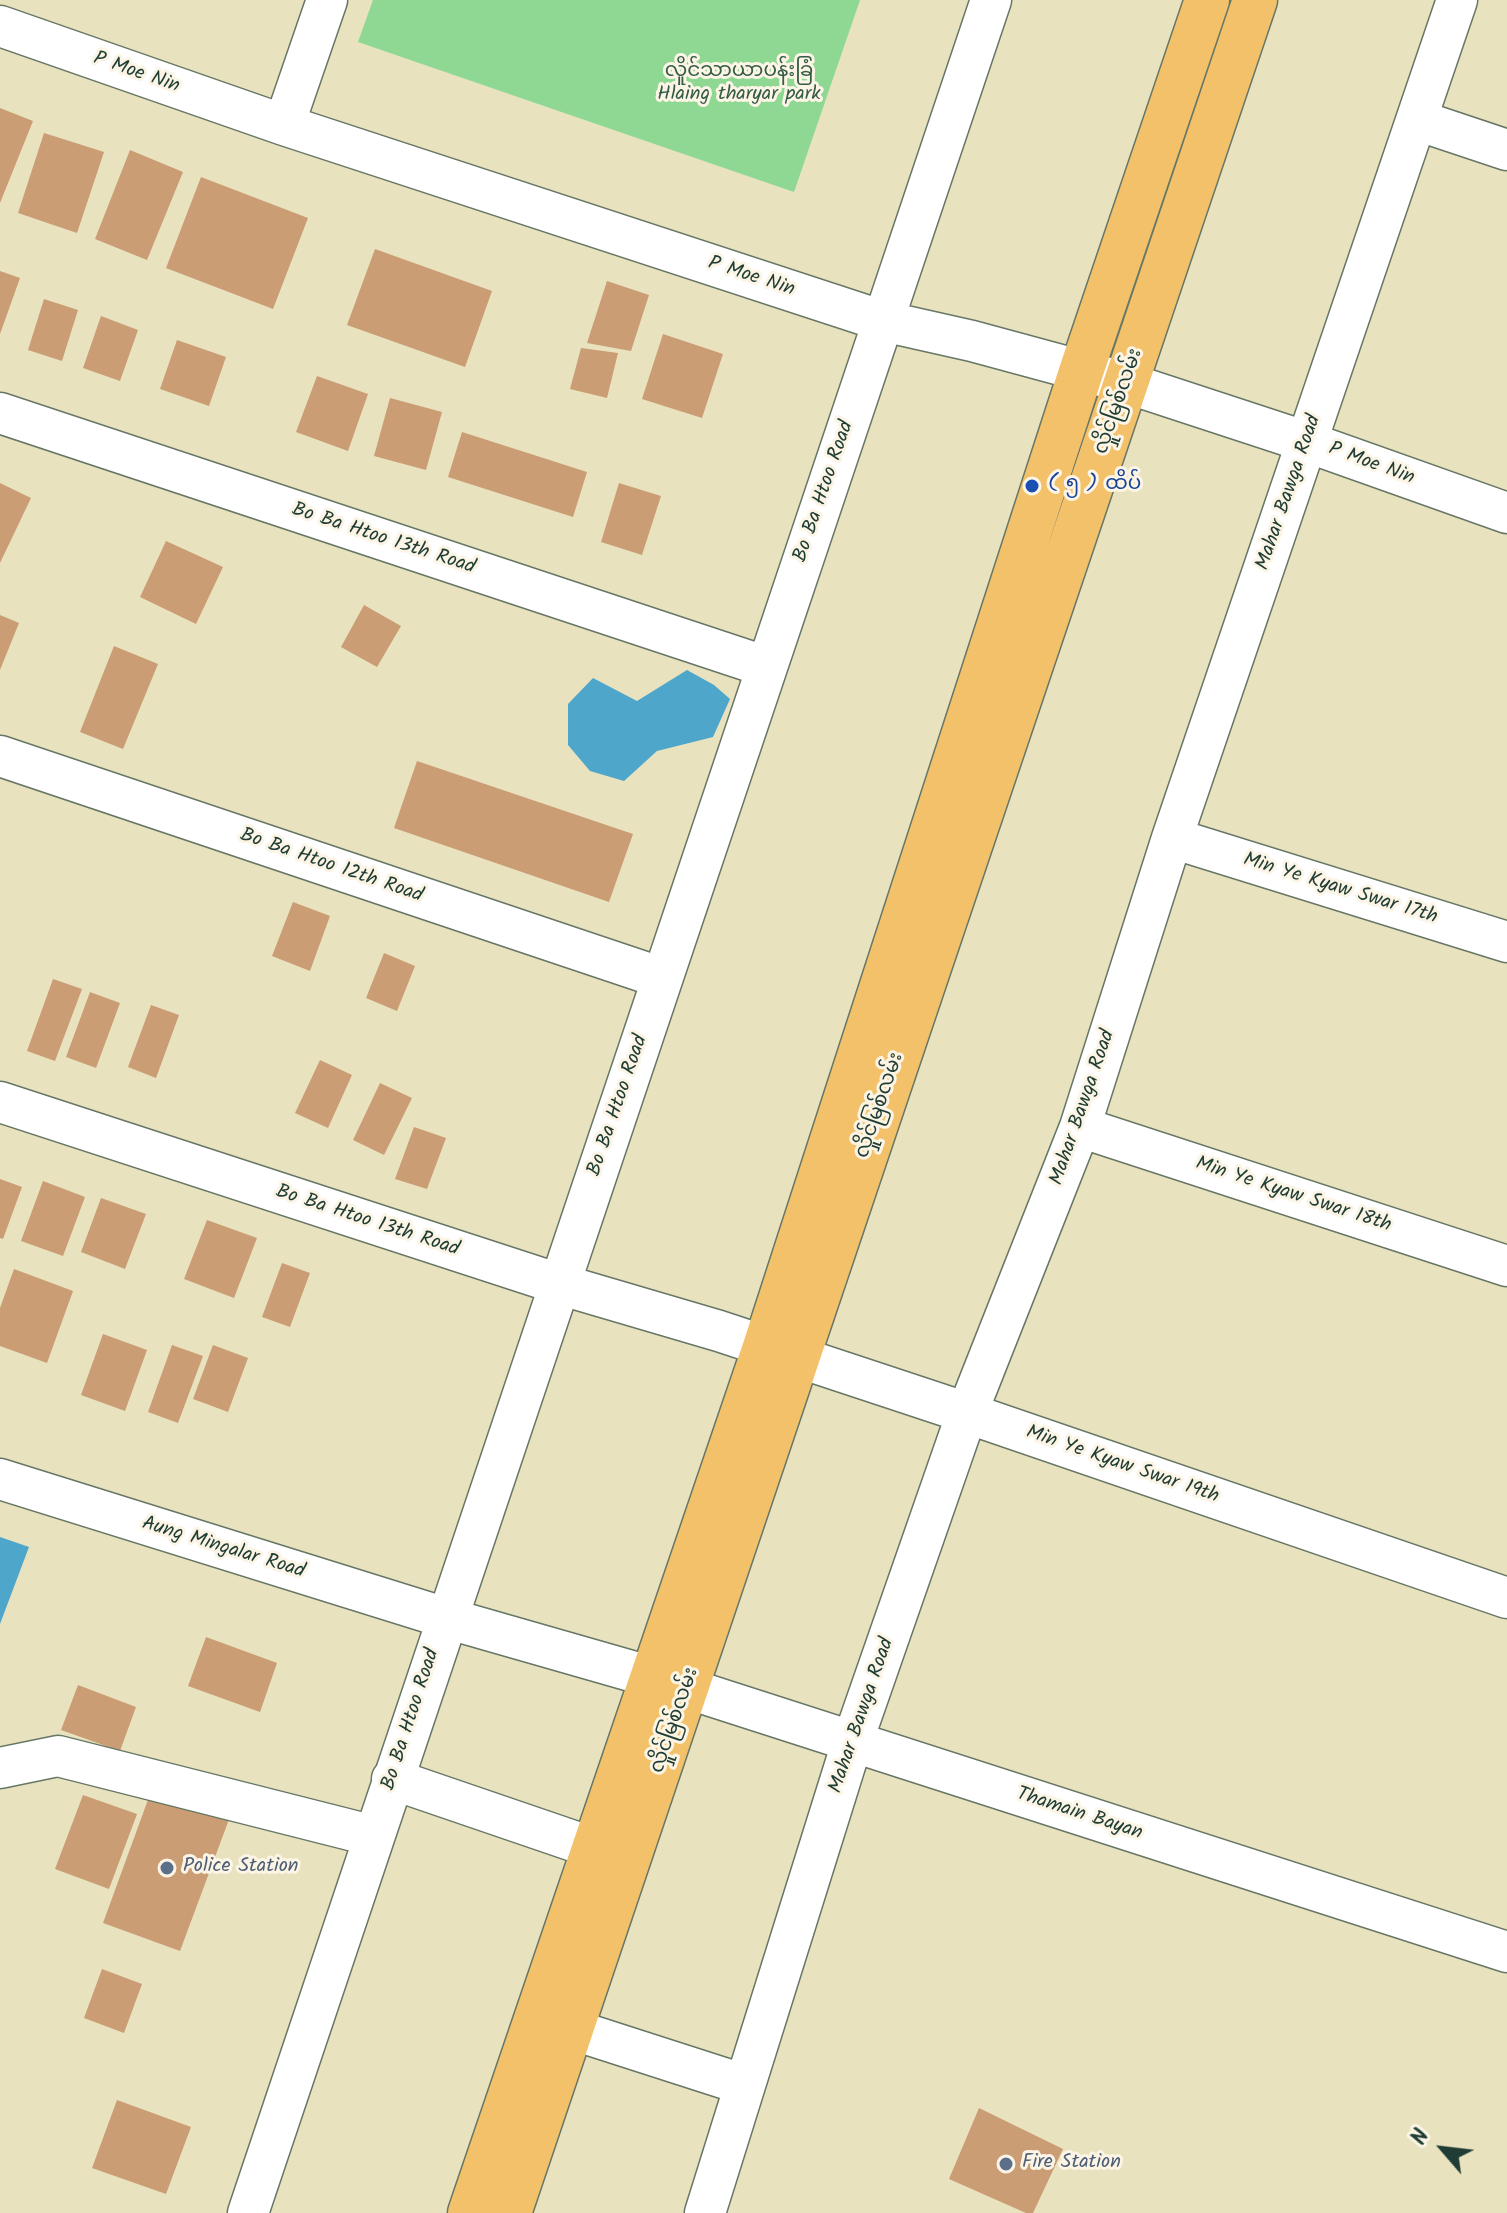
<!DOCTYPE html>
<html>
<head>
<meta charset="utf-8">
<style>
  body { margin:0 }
  #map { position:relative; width:1507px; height:2213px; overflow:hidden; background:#e9e2bf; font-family:Kalam,sans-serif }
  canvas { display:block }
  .north { position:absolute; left:1403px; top:2109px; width:80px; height:80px; -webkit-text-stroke:6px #fcf5e5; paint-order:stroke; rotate:298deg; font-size:22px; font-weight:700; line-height:32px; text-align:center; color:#1f3d34 }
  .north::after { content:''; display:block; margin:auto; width:28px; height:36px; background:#1f3d34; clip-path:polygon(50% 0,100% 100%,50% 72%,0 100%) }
</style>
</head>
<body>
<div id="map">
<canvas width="1507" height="2213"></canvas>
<div class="north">N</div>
</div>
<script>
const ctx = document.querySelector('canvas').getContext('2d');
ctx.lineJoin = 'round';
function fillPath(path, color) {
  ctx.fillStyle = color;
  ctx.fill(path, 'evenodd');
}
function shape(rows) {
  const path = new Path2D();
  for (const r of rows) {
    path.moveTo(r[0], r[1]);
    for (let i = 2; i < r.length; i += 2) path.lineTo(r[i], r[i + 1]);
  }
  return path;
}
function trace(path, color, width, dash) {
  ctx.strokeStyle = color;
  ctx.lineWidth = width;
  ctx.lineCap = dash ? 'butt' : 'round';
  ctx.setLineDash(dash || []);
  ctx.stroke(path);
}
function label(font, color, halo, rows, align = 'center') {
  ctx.font = font + ' Kalam,"Noto Sans Myanmar",sans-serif';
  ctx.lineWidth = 6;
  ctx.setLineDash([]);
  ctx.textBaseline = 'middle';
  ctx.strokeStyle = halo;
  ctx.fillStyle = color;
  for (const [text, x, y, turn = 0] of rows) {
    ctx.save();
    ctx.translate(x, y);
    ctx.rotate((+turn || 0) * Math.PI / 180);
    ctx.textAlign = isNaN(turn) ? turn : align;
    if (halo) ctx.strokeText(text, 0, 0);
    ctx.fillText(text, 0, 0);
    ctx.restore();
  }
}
fillPath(shape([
  [373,0,860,0,794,192,358,42]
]), '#8ed894');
fillPath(shape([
  [687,670,714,685,730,699,713,737,657,751,624,781,590,771,568,745,568,704,593,678,637,701],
  [0,1537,29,1547,0,1624]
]), '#4ea6cb');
fillPath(shape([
  [0,108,33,121,0,203],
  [44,133,104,152,77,233,18,213],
  [130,150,183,172,147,260,95,239],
  [201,177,308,218,273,309,166,268],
  [375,249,492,291,465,367,347,325],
  [0,271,20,278,0,334],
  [607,281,649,295,631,351,587,343],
  [44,299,78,310,62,361,28,350],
  [101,316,138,330,120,381,83,368],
  [663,334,723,354,702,418,642,399],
  [177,340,226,357,209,406,160,389],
  [581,348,618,353,607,398,570,389],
  [317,376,368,394,348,451,296,432],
  [390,398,442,412,426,470,374,456],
  [462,432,587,472,573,517,448,477],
  [0,483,31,498,0,563],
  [619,483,661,496,642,555,601,542],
  [166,541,223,567,196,624,140,597],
  [364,605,401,626,377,667,341,647],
  [0,615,19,623,0,670],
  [114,646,158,664,123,749,80,732],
  [417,761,633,834,609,902,394,828],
  [293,902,330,916,310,971,272,956],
  [384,953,415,966,397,1011,366,998],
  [53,979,82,989,55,1061,27,1051],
  [90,992,120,1003,96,1068,66,1057],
  [151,1005,179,1015,156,1078,128,1067],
  [320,1060,352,1075,328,1128,295,1113],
  [380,1083,412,1098,384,1155,353,1140],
  [414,1127,446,1138,427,1189,395,1179],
  [0,1179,22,1187,3,1239,0,1238],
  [43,1181,85,1197,63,1256,21,1241],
  [101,1198,146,1214,125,1269,81,1252],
  [207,1220,257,1238,234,1298,184,1279],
  [282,1263,310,1273,290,1327,262,1317],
  [14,1269,73,1291,47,1363,0,1346,0,1308],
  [103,1334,147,1350,125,1411,81,1395],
  [172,1345,203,1356,178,1423,148,1412],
  [213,1345,248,1358,228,1412,193,1399],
  [206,1637,277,1663,260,1712,188,1686],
  [78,1685,136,1707,120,1751,61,1730],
  [153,1786,231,1814,180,1951,103,1923],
  [83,1795,137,1814,109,1889,55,1869],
  [102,1969,142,1984,124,2033,84,2018],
  [117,2100,191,2127,166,2194,92,2168],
  [979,2108,1063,2149,1033,2213,1026,2213,949,2179]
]), '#ca9d74');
const minor = shape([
  [0,26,284,125,883,321,972,341,1127,383,1307,442,1507,513],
  [1417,120,1507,150],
  [284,125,327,0],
  [0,413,767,667],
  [0,756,662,978],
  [1172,838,1507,942],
  [0,1102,559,1284,719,1331,967,1413,1507,1598],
  [1080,1127,1507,1266],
  [0,1479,446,1618,652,1677,1507,1952],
  [0,1768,58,1756,374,1836],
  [392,1779,623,1858],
  [571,2029,745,2085],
  [248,2213,991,0],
  [705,2213,852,1743,967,1413,1080,1127,1172,838,1457,0]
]);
const major = shape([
  [470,2213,765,1347,1081,372,1207,0],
  [509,2213,1255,0]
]);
trace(minor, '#667765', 43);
trace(major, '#667765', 47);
trace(minor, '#fff', 40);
trace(major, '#f4c16b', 44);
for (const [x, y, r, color] of [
  [1032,486,8,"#1a4fb4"],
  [167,1868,8,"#5c6f8a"],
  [1006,2164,8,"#5c6f8a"]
]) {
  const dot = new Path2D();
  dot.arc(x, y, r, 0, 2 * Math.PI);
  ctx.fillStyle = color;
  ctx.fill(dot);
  trace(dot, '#fcf5e5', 3);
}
label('20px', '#355c47', '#fcf5e5', [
  ["လှိုင်သာယာပန်းခြံ",739,73],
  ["Hlaing tharyar park",739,96]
]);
label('20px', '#1f3d34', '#fcf5e5', [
  ["P Moe Nin",136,74,19],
  ["P Moe Nin",751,278,18],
  ["လှိုင်မြစ်လမ်း",1120,402,-71],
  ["P Moe Nin",1371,465,20],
  ["Bo Ba Htoo Road",825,492,-71],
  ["Mahar Bawga Road",1290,493,-71],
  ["Bo Ba Htoo 13th Road",383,540,18],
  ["Bo Ba Htoo 12th Road",331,867,19],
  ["Min Ye Kyaw Swar 17th",1340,890,17],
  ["Bo Ba Htoo Road",619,1106,-71],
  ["လှိုင်မြစ်လမ်း",881,1106,-71],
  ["Mahar Bawga Road",1084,1108,-71],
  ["Min Ye Kyaw Swar 18th",1293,1196,18],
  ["Bo Ba Htoo 13th Road",367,1222,18],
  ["Min Ye Kyaw Swar 19th",1122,1466,19],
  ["Aung Mingalar Road",223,1549,17],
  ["Mahar Bawga Road",863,1716,-71],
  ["Bo Ba Htoo Road",412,1720,-72],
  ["လှိုင်မြစ်လမ်း",676,1721,-71],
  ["Thamain Bayan",1079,1815,18]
]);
label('20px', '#164399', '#fcf5e5', [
  ["( ၅ ) ထိပ်",1048,486]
], 'left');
label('20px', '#4e5e75', '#fcf5e5', [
  ["Police Station",183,1868],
  ["Fire Station",1022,2164]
], 'left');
</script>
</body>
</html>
